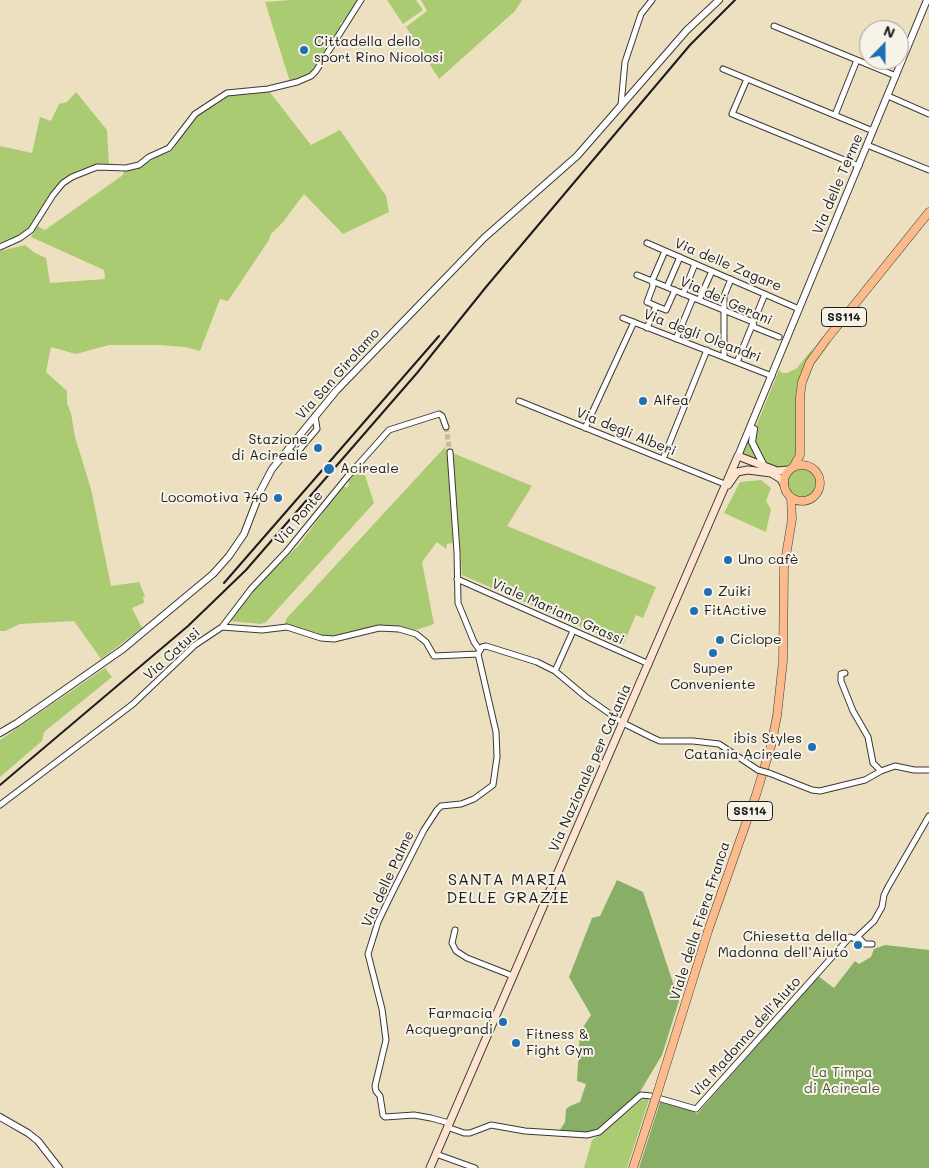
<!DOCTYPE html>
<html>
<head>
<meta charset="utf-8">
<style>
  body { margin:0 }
  #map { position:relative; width:929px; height:1168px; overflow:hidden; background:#ece0c0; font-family:Mali,sans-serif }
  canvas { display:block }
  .north { position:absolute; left:859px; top:20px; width:50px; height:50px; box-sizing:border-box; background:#f7f3e8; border:1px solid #9f9d96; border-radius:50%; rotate:22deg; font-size:14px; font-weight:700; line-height:20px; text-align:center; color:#1c1c1c }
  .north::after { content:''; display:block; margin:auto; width:18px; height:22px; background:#1f6fb2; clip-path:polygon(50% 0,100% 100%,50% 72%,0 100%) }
</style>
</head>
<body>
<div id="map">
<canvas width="929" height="1168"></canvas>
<div class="north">N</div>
</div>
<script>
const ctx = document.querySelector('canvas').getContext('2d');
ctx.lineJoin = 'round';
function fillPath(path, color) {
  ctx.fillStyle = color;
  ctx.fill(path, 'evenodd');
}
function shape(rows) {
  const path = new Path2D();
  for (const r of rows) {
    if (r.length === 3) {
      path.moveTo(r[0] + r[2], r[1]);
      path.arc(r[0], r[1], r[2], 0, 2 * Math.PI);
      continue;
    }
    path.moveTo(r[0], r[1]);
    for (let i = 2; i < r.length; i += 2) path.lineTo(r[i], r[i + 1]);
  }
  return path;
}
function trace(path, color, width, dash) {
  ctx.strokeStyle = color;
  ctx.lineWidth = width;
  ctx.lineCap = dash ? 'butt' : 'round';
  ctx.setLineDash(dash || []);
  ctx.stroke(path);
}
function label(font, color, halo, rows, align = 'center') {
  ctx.font = font + ' Mali,sans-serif';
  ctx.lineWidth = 4;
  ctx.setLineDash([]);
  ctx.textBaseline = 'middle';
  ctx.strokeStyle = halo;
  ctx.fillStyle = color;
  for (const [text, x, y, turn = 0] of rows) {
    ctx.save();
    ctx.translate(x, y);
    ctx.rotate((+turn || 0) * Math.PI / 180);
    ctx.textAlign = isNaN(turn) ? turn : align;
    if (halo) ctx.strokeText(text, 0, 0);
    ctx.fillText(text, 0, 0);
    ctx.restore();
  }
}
fillPath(shape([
  [290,0,360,0,346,20,340,23,340,31,313,72,309,75,290,82,265,2],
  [387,0,416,0,423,10,403,24],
  [421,0,522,0,515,11,439,79,406,27,427,11],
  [269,91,311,145,340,130,386,196,389,212,343,234,304,194,283,222,271,234,269,240,228,301,220,299,200,351,185,347,160,345,109,345,76,354,51,347,46,372,67,391,67,403,71,413,75,437,91,489,111,586,139,582,145,596,143,597,144,603,132,608,142,628,101,659,74,621,20,624,5,631,0,631,0,251,25,245,35,253,46,258,50,283,105,279,104,270,31,237,37,226,45,230,123,175,124,170,136,169,159,156,172,151,195,117,220,102,227,97,233,94],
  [76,92,107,130,109,165,98,164,62,182,30,229,0,246,0,146,32,153,40,117,51,121,59,104,67,102],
  [813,348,798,381,798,454,795,461,789,465,784,468,776,468,765,463,754,441,755,429,779,370,783,373,787,373,797,368],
  [748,440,758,461,742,455],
  [445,447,447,452,453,543,447,544,446,549,437,542,422,562,434,624,416,630,399,626,379,626,327,637,318,635,316,632,312,633,285,624,286,619],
  [453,453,532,486,507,526,656,587,643,618,636,615,623,645,462,575],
  [361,463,374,503,266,622,261,624,228,621,252,591,299,545,343,486,347,488,349,484,347,479],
  [802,483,15],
  [761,480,771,488,766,501,771,509,766,532,724,513,740,482],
  [105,668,112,677,44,732,42,741,0,777,0,740],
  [644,1098,649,1100,627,1168,584,1168,592,1140,601,1134]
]), '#abcb73');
fillPath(shape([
  [617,880,643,892,679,1001,662,1055,638,1095,598,1130,587,1133,560,1130,565,1122,566,1109,570,1106,580,1102,586,1084,577,1081,580,1032,591,1015,569,977,592,918,600,916],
  [885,945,929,950,929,1168,639,1168,660,1102,691,1110,697,1114,818,976,834,988,855,961,859,964,871,957,874,949]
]), '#88af65');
trace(shape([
  [446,427,450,452]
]), '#c2b99f', 5, [5, 2.5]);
const minor = shape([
  [774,26,896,76],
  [723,69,873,131],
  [747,79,732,114,859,166],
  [888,96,929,114],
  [621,105,625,62,641,14,652,0],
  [835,115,857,60],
  [867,145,929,170],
  [647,243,799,309],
  [0,247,20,238,31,230,53,195,63,183,72,177,97,167,126,168,139,165,149,157,169,148,195,114,227,93,268,89,297,82,311,76,316,71,361,0],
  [637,275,753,322,754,327,779,337],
  [667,287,680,257],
  [683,294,695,264],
  [699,300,712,271],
  [656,306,666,310,675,290],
  [623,318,772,376],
  [647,328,656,306,647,302,653,286,652,281,665,251],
  [676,339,693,298],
  [724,357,724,296,731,279],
  [737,362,765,294],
  [519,401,727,485],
  [585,428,634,322],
  [288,449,295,455,317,429,315,416],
  [450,452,457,552,458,603,474,642,479,649],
  [663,459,707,350],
  [457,579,649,664],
  [222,627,251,589,287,551,348,476,389,430,439,414,442,416,446,427],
  [478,654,482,647,486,646,537,662,555,671,586,697,623,723,653,738,660,741,693,741,719,744,758,770],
  [555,671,573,631],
  [845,673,841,674,841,681,853,711,868,737,873,763,881,771],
  [769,773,812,790,820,791,865,780,881,771,895,766,914,770,929,770],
  [0,805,133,704,195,645,222,627,262,630,287,627,321,638,334,639,379,628,399,629,416,634,426,642,434,656,478,654],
  [455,930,452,943,456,951,467,958,513,976],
  [858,937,865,944,872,944],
  [449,1123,431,1118,414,1115,385,1117,383,1115,380,1096,376,1091,375,1086,386,1040,382,1009,368,954,378,922,392,893,424,830,437,810,441,806,461,804,474,799,493,785,497,757,496,732,478,654],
  [447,1127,464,1133,470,1133,491,1125,525,1131,587,1135,599,1132,641,1095,651,1096,696,1109,850,937,855,939,874,921,882,907,884,895,888,887,929,816],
  [436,1154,475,1168]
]);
const tertiary = shape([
  [754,429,752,442,764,466],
  [738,456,927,0],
  [0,733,17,723,123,649,213,574,229,556,244,534,261,490,272,469,336,391,484,238,577,156,687,30,719,0],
  [0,1117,28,1133,38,1141,59,1168]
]);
const secondary = shape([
  [738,456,777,471,789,470],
  [728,485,737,472,748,470,771,473,781,479,784,485],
  [430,1168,738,456]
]);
const primary = shape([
  [802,483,18],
  [794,466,800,455,800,397,802,382,810,362,826,340,929,212],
  [657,1094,709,928,756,795,771,746,777,716,783,661,784,568,792,519,791,497],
  [633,1168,655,1100]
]);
trace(minor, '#3b3935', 7);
trace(tertiary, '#3b3935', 8);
trace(secondary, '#3b3935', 9);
trace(primary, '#3b3935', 9);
trace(minor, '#fff', 5);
trace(tertiary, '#fff', 6);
trace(secondary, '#fde4d1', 7);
trace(primary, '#fbbb8c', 8);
trace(shape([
  [224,583,439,336],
  [0,785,188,626,246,570,417,373,486,287,690,45,735,0]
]), '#1c1c1c', 2);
const minorBridge = shape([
  [758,770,769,773]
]);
const primaryBridge = shape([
  [655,1100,657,1094]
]);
trace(minorBridge, '#3b3935', 7, []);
trace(primaryBridge, '#3b3935', 9, []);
trace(minorBridge, '#fff', 5);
trace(primaryBridge, '#fbbb8c', 8);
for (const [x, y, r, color] of [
  [304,50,5,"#1f6fb2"],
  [643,401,5,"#1f6fb2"],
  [318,448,5,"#1f6fb2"],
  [329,469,6,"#1f6fb2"],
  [278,498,5,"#1f6fb2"],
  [728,560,5,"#1f6fb2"],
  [708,592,5,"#1f6fb2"],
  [694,611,5,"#1f6fb2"],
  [720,640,5,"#1f6fb2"],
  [713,653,5,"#1f6fb2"],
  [812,747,5,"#1f6fb2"],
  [858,945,5,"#1f6fb2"],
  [503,1022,5,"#1f6fb2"],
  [516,1043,5,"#1f6fb2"]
]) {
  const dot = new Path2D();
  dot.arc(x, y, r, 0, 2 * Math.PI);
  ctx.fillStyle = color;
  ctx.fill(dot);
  trace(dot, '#f7f3e8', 2);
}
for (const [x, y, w] of [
  [844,317,45],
  [750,811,45]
]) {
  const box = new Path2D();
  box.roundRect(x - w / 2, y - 9.5, w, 19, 4);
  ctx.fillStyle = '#f7f3e8';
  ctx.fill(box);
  trace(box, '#1c1c1c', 1);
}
label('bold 12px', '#1c1c1c', null, [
  ["SS114",844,317],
  ["SS114",750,811]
]);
label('14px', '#1c1c1c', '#f7f3e8', [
  ["Cittadella dello",314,42],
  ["sport Rino Nicolosi",314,58],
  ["Alfea",653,401],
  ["Stazione",308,440,"right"],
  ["di Acireale",308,456,"right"],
  ["Acireale",340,469],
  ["Locomotiva 740",268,498,"right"],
  ["Uno cafè",738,560],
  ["Zuiki",718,592],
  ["FitActive",704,611],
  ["Ciclope",730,640],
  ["Super",713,669,"center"],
  ["Conveniente",713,685,"center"],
  ["ibis Styles",802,739,"right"],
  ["Catania Acireale",802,755,"right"],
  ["Chiesetta della",848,937,"right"],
  ["Madonna dell’Aiuto",848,953,"right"],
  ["Farmacia",493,1014,"right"],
  ["Acquegrandi",493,1030,"right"],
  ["Fitness &",526,1035],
  ["Fight Gym",526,1051]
], 'left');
label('14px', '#1c1c1c', '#f7f3e8', [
  ["Via delle Terme",838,184,-67],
  ["Via delle Zagare",728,265,23],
  ["Via dei Gerani",726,301,24],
  ["Via degli Oleandri",702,336,21],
  ["Via San Girolamo",338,374,-48],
  ["Via degli Alberi",626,432,22],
  ["Via Ponte",299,518,-50],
  ["Viale Mariano Grassi",558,612,24],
  ["Via Catusi",172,654,-42],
  ["Via Nazionale per Catania",590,768,-66],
  ["Via delle Palme",388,879,-65],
  ["Viale della Fiera Franca",700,921,-72],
  ["Via Madonna dell'Aiuto",746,1037,-48]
]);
label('14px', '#4e593a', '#f7f3e8', [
  ["La Timpa",842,1073],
  ["di Acireale",842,1089]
]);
ctx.letterSpacing = '1px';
label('16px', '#1c1c1c', '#f7f3e8', [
  ["SANTA MARIA",508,880],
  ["DELLE GRAZIE",508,898]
]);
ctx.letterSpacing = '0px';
</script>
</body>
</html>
